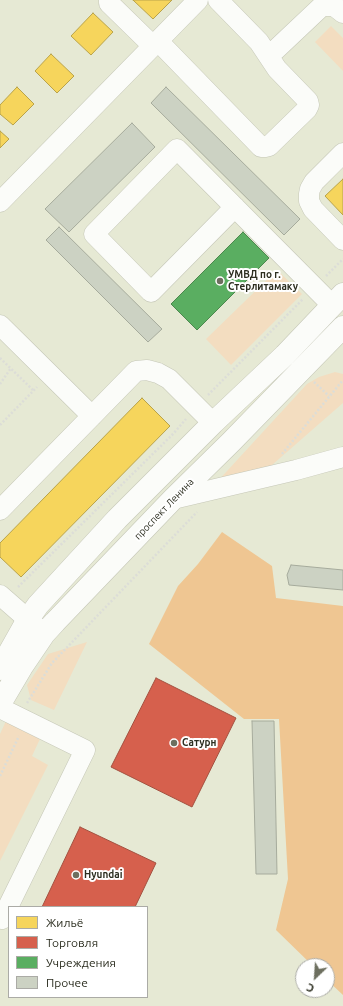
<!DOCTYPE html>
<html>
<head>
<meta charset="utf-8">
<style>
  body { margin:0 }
  #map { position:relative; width:343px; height:1006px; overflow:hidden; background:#e6e9d4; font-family:Ubuntu,sans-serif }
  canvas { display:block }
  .legend { position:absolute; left:8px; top:906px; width:140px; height:92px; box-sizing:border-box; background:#fff; border:1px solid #ababa6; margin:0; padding:5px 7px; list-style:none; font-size:12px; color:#2c2e20 }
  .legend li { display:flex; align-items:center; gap:8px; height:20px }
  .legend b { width:20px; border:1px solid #ababa6 }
  .north { position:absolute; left:295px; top:958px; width:40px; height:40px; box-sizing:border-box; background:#fff; border:1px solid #ababa6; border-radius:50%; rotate:205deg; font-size:11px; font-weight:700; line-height:16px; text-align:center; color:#2c2e20 }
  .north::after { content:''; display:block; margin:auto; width:14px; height:18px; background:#6d6f5f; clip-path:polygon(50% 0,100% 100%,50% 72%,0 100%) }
</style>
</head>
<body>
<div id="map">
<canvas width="343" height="1006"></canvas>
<ul class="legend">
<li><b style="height:11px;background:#f6d55c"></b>Жильё</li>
<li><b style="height:11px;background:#d6604d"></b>Торговля</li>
<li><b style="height:11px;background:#5aae61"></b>Учреждения</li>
<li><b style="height:11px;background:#ccd2c3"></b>Прочее</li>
</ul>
<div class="north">С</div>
</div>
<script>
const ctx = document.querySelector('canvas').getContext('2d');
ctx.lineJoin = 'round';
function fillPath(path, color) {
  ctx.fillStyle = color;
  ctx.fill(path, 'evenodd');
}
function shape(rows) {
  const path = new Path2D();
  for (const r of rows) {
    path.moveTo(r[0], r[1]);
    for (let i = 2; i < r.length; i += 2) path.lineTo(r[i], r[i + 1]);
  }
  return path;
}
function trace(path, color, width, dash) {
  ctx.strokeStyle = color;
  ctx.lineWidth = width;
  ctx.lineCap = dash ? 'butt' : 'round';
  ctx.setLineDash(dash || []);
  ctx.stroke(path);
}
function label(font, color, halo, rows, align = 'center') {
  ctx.font = font + ' Ubuntu,sans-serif';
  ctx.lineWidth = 4;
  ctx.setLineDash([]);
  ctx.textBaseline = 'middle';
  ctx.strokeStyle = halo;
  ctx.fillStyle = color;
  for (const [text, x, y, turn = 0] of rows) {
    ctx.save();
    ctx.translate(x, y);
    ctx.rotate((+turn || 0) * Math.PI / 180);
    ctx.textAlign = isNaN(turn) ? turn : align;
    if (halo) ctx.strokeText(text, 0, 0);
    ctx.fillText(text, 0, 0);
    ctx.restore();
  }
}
fillPath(shape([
  [331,26,343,38,343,71,315,42],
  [277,270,302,294,231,365,206,339],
  [335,372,343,374,343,403,264,472,216,483,307,384,319,377],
  [87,642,54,710,31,700,27,685,48,654],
  [6,721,40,739,32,756,48,765,0,861,0,734]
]), '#f3ddc0');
fillPath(shape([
  [222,532,272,566,276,598,343,606,343,995,327,980,327,966,313,966,276,930,288,879,279,719,244,719,149,644,178,586,198,564]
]), '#efc692');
const homes = shape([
  [133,0,172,0,153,19,133,0],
  [93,13,113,32,91,55,71,36,93,13],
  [51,54,74,76,57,93,35,71,51,54],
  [17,87,34,104,13,125,0,114,0,105,17,87],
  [0,131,9,139,0,148,0,131],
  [343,179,343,215,325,196,343,179],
  [142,398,170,426,21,577,0,557,0,543,142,398]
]);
fillPath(homes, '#f6d55c');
trace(homes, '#b9a34a', 1);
const shops = shape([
  [156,678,236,718,192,807,111,767,156,678],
  [80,827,156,863,135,907,42,907,80,827]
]);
fillPath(shops, '#d6604d');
trace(shops, '#a35140', 1);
const public = shape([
  [243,232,269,258,197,330,171,304,243,232]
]);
fillPath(public, '#5aae61');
trace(public, '#4c884e', 1);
const building = shape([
  [166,87,300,219,284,235,151,103,166,87],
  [132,123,155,147,69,232,45,209,132,123],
  [59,227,162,329,148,342,46,240,59,227],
  [291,565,343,570,343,590,289,585,287,575,291,565],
  [252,721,274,721,277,874,256,874,252,721]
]);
fillPath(building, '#ccd2c3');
trace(building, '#a6ab9c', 1);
const minor = shape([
  [109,0,109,3,153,46],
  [158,41,261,147,265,147,269,146,307,109,309,105,308,101,277,69,259,42,218,0],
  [269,56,322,6,334,6,343,13],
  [343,153,314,182,310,189,309,194,309,201,313,209,343,240],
  [0,202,198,0],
  [235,207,151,292,94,234,177,149,332,305],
  [0,325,92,416],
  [173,499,296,470,343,457],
  [0,510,136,371,147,370,158,373,169,379,213,423],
  [0,595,40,630],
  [0,708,85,750,2,919,0,918]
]);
const major = shape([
  [0,669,28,619,38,605,117,519,213,423,285,355,343,294],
  [0,704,23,665,44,634,55,622,173,499,231,442,343,327]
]);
trace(minor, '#c5c7b7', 21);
trace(major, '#c5c7b7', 23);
trace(shape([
  [326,276,343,259],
  [0,358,34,391],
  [314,382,329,396],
  [0,384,11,368],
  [208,395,303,299],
  [0,425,37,387],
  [282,454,343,380],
  [18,587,173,434,186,419],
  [27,703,52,663,197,512],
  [0,776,19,736]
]), '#dcddd7', 2.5, [2, 2]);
trace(minor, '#fbfcf9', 20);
trace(major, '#fbfcf9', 22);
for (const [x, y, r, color] of [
  [220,281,4,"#6d6f5f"],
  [174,743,4,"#6d6f5f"],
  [76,875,4,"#6d6f5f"]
]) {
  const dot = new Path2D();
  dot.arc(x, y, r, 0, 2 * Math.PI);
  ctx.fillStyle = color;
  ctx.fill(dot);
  trace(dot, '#fff', 1.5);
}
label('bold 10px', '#2c2e20', '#fff', [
  ["УМВД по г.",228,275],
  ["Стерлитамаку",228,287],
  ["Сатурн",182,743],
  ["Hyundai",84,875]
], 'left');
label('10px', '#2c2e20', '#fff', [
  ["проспект Ленина",164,509,-46]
]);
</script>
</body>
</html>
